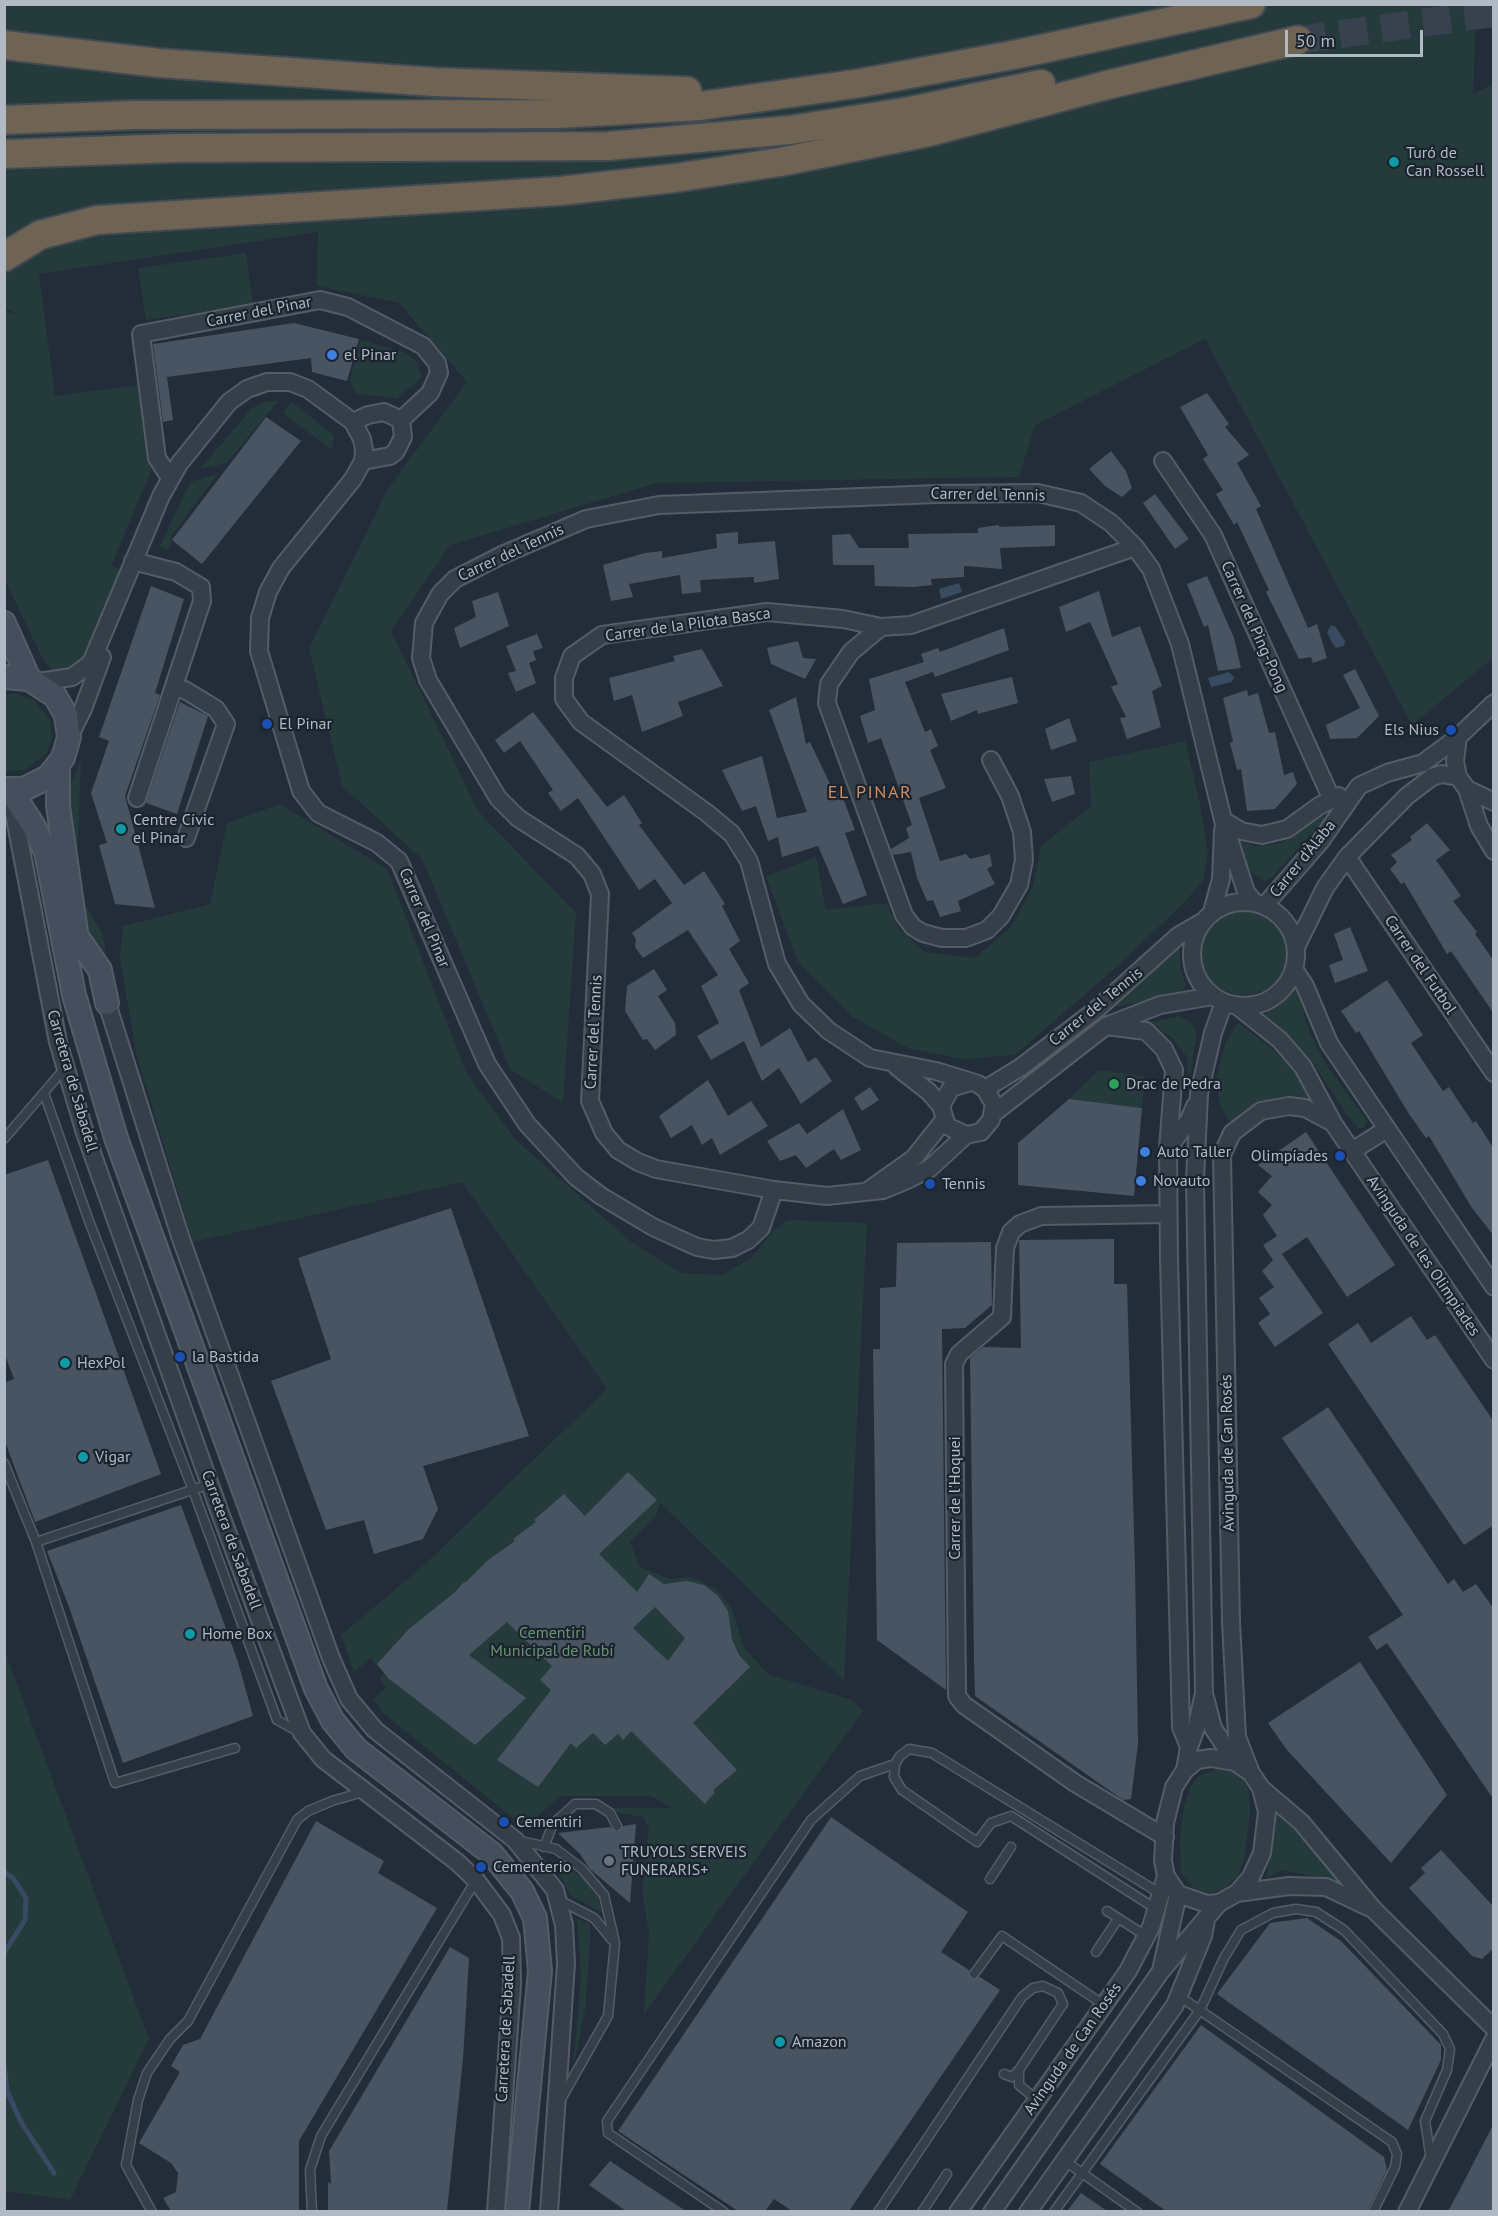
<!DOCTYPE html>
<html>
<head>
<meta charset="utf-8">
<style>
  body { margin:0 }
  #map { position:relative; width:1498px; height:2216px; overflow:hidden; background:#222d39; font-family:"PT Sans",sans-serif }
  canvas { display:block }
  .frame { position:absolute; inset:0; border:6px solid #b1b9c5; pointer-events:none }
  .scale { position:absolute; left:1285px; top:30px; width:138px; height:27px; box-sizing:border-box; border:3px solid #b1b9c5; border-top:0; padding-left:8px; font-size:18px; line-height:21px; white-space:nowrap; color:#b1b9c5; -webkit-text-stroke:4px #1b242e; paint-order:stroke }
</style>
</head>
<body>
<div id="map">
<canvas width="1498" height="2216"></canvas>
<div class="frame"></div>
<div class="scale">50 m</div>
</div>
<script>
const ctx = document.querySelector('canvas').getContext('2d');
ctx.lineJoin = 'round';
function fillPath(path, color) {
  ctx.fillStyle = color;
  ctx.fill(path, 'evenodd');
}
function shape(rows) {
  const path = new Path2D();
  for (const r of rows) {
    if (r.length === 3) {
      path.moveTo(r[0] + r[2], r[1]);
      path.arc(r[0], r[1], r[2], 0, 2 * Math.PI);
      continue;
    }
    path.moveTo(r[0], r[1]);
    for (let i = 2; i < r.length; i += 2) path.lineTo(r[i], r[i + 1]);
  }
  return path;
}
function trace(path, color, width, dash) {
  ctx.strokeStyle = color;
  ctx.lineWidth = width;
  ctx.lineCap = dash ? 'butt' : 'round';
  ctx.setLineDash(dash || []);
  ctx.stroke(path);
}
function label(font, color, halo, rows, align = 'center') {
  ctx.font = font + ' "PT Sans",sans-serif';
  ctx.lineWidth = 4.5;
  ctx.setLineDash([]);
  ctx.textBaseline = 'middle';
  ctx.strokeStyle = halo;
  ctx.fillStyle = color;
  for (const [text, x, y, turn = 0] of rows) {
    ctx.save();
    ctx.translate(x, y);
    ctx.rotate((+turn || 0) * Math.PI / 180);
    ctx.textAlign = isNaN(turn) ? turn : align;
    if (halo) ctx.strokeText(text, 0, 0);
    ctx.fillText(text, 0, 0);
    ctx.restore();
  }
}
fillPath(shape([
  [5,5,1476,5,1473,94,1494,83,1493,658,1412,725,1205,339,1035,425,1019,477,657,483,450,545,391,631,478,811,576,913,563,1103,510,1069,422,859,342,786,309,648,389,487,467,382,399,303,317,286,318,232,39,274,55,396,140,385,151,471,111,566,120,569,95,641,76,671,54,672,43,660,5,580,5,311,22,315,5,309,5,274,21,258,99,231,300,222,256,202,5,242],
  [246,253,253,305,146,320,138,268],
  [361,340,404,352,416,361,422,377,397,399,355,393,350,379],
  [268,401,278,401,227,463,200,469,252,408],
  [292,402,334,435,332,450,283,413],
  [218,474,172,535,169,550,160,546,190,482],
  [5,694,17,694,34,700,50,720,52,737,46,754,25,770,5,771],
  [1185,741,1199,799,1208,854,1203,880,1185,902,1112,971,1015,1055,962,1059,908,1048,851,1016,797,960,766,876,816,857,826,910,886,903,900,930,925,952,975,958,1012,926,1033,886,1041,846,1091,806,1089,762],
  [81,759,78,843,74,868,68,793],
  [280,804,387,869,466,1072,514,1138,630,1241,681,1273,722,1275,752,1257,773,1231,788,1220,867,1223,844,1681,660,1503,656,1517,630,1542,640,1567,669,1579,692,1577,714,1588,732,1608,744,1648,768,1674,852,1700,863,1711,644,2014,649,1933,642,1892,649,1829,643,1817,616,1812,614,1808,672,1808,651,1796,560,1796,525,1828,382,1712,373,1699,386,1688,379,1678,384,1673,370,1658,354,1672,341,1635,422,1567,607,1389,462,1182,193,1242,137,1057,120,959,123,926,210,904,227,823],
  [1320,812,1325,819,1272,877,1264,882,1244,865,1237,840,1256,846,1278,844,1294,836],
  [77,886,81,886,85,904,103,935,109,974,82,923],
  [1244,952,43],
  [1179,944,1181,971,1186,985,1182,992,1117,1007,1115,1001],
  [1294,984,1298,985,1306,1024,1326,1064,1367,1121,1364,1128,1358,1128,1345,1112,1316,1068,1285,1031,1261,1012],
  [1180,1016,1191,1023,1197,1033,1189,1082,1187,1057,1172,1038,1151,1022],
  [1238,1023,1269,1046,1296,1072,1309,1090,1305,1101,1274,1099,1242,1112,1230,1123,1220,1105,1216,1079,1226,1041],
  [1099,1070,1145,1076,1142,1108,1069,1099],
  [4,1649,149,2039,70,2200,5,2191],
  [1218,1769,1231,1771,1243,1779,1249,1791,1250,1814,1244,1859,1237,1877,1222,1890,1208,1893,1195,1889,1181,1874,1180,1838,1183,1811,1190,1787,1199,1776],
  [1275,1809,1349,1888,1326,1879,1283,1870,1267,1878],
  [551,1860,571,1869,589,1882,598,1896,602,1913,571,1896],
  [577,1919,590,1923,590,1946,585,2010,573,2071,581,1976]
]), '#253a3b');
fillPath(shape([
  [959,583,962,592,941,599,939,589],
  [1331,625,1335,626,1345,641,1344,646,1336,648,1332,643,1327,632],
  [1229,672,1234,677,1232,682,1211,687,1208,678]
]), '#384b62');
trace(shape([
  [4,1872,13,1878,26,1898,25,1920,4,1953],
  [4,2065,7,2091,21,2122,54,2173]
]), '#384b62', 5);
fillPath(shape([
  [294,323,359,339,347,381,312,372,311,358,167,377,173,420,163,422,153,344],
  [1207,393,1229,424,1225,427,1249,455,1237,463,1261,506,1256,509,1308,628,1317,624,1327,658,1313,663,1311,657,1299,659,1266,592,1269,590,1237,522,1234,525,1216,494,1223,490,1203,459,1208,455,1180,407],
  [266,417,301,441,202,564,172,540],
  [1111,451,1126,471,1132,488,1122,497,1105,486,1089,469],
  [1155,494,1189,539,1175,549,1143,503],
  [999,525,999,527,1055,525,1055,546,1000,548,1002,569,964,566,964,577,931,579,932,585,913,587,875,586,874,565,833,565,832,535,850,534,859,548,909,548,908,534,978,533,978,528],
  [738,532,738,544,775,541,779,579,754,583,754,577,700,580,701,592,682,594,680,575,629,584,633,597,611,601,603,565,645,553,662,551,662,558,717,548,716,534],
  [1207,576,1234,638,1241,668,1218,671,1208,625,1204,627,1187,584],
  [151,586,184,599,155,693,160,695,125,796,155,908,115,904,99,845,107,843,91,793,109,741,99,737],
  [1099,591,1112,637,1140,626,1162,686,1152,691,1161,727,1127,739,1120,718,1126,717,1111,687,1118,684,1090,622,1066,632,1059,607],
  [498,592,509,626,460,648,454,628,476,617,472,601],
  [1004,628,1009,650,935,677,933,672,905,682,925,732,931,729,938,746,930,750,946,788,919,798,940,861,966,854,970,859,990,854,992,866,987,869,995,884,958,901,961,911,940,917,933,900,927,901,917,878,911,852,893,855,891,849,909,838,906,828,912,825,881,738,868,743,860,716,875,710,869,679,924,662,921,654,938,648,940,652],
  [537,634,543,648,533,651,536,660,529,663,536,683,516,692,508,673,516,671,506,646],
  [798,641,803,658,816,659,805,679,771,664,767,648],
  [702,649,723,686,678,702,683,716,642,732,632,695,614,701,609,678,675,661,673,656],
  [1355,669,1379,716,1357,738,1330,739,1326,725,1360,708,1343,675],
  [1012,677,1018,703,978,714,977,710,951,721,941,694],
  [1247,690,1248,696,1258,693,1269,733,1275,732,1284,775,1293,772,1297,784,1275,809,1247,811,1241,769,1237,770,1230,743,1233,742,1223,698],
  [796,697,806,744,810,742,834,792,840,790,855,830,845,833,867,895,843,904,818,846,782,857,778,837,768,841,756,806,742,811,722,770,762,756,777,818,807,812,769,710],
  [180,702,208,716,177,814,146,803],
  [533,712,607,807,624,795,642,823,639,825,684,885,704,871,725,904,722,906,740,941,729,949,749,983,739,990,761,1047,790,1028,808,1062,816,1057,832,1081,801,1104,779,1068,762,1081,744,1041,711,1060,697,1036,719,1023,701,986,718,975,688,930,643,958,635,947,636,939,632,933,672,903,655,879,639,890,578,798,561,811,548,793,553,790,520,741,504,753,495,740],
  [1069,718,1077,741,1051,750,1045,729],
  [1071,776,1075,794,1052,802,1044,779],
  [1427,823,1450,850,1436,860,1461,896,1453,901,1477,932,1475,934,1494,961,1494,1014,1451,951,1447,954,1404,882,1401,884,1390,869,1397,862,1391,855,1412,840,1410,837],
  [1350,927,1368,971,1335,983,1329,965,1343,960,1334,934],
  [654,969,667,990,658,996,675,1023,676,1035,655,1050,647,1039,643,1040,625,1011,627,986],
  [1387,980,1423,1035,1411,1043,1443,1091,1449,1087,1473,1123,1476,1121,1494,1149,1494,1236,1472,1208,1429,1136,1426,1138,1409,1114,1359,1031,1356,1033,1341,1011],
  [708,1080,728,1116,751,1101,768,1126,720,1155,712,1138,702,1145,692,1125,671,1138,659,1116],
  [870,1087,879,1100,862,1111,854,1098],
  [1069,1099,1142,1108,1134,1196,1018,1185,1018,1143],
  [843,1109,861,1150,841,1160,834,1149,806,1168,796,1155,780,1161,767,1141,799,1123,807,1134],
  [1306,1132,1395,1265,1347,1297,1307,1237,1282,1254,1323,1313,1275,1347,1258,1323,1270,1314,1259,1298,1274,1287,1262,1271,1273,1260,1263,1245,1277,1236,1263,1215,1272,1205,1258,1192,1272,1176,1258,1165],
  [48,1160,161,1474,35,1522,4,1439,4,1383,14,1379,4,1352,4,1175],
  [451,1208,529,1436,423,1466,438,1509,423,1539,374,1554,364,1520,326,1530,271,1381,331,1359,298,1258],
  [1114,1239,1114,1284,1127,1284,1135,1568,1138,1744,1131,1799,1123,1800,975,1696,974,1659,970,1358,983,1347,1021,1348,1019,1240],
  [991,1242,992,1305,965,1328,942,1329,946,1690,877,1640,873,1349,880,1349,880,1288,896,1287,897,1243],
  [1411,1316,1427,1340,1435,1335,1494,1422,1494,1525,1464,1545,1328,1344,1358,1323,1371,1343],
  [1328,1407,1448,1584,1454,1579,1463,1592,1476,1584,1494,1609,1494,1800,1387,1643,1377,1650,1368,1637,1403,1615,1282,1438],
  [628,1472,657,1500,599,1554,637,1592,649,1574,664,1584,687,1581,704,1585,718,1596,728,1611,732,1639,739,1655,750,1667,693,1723,737,1770,713,1790,715,1792,705,1804,631,1731,623,1740,618,1734,605,1745,593,1733,576,1748,571,1743,538,1787,497,1760,551,1690,540,1680,552,1666,507,1622,469,1655,526,1698,475,1745,388,1678,377,1664,409,1629,454,1593,464,1582,465,1583,488,1560,515,1541,513,1539,536,1522,534,1520,564,1494,585,1516],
  [655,1607,685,1638,668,1661,633,1628],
  [181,1505,238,1662,253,1716,123,1763,69,1607,47,1551],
  [1360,1662,1447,1795,1391,1863,1287,1750,1268,1723],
  [831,1817,968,1912,941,1952,969,1970,971,1979,980,1977,1000,1990,849,2211,792,2211,774,2199,765,2211,738,2211,618,2131],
  [316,1821,384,1861,378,1873,437,1908,299,2141,299,2211,171,2211,163,2198,176,2192,178,2173,171,2163,139,2143,180,2072,171,2066,183,2045,200,2039],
  [636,1824,630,1903,590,1869,580,1854,558,1833,610,1827,617,1832,623,1826],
  [1441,1850,1494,1907,1494,1948,1482,1959,1472,1956,1409,1888,1425,1873,1421,1868],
  [1307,1918,1341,1941,1441,2045,1441,2060,1408,2130,1217,1994,1270,1923],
  [450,1947,469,1958,463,2059,447,2211,328,2211,328,2182,331,2184,329,2151],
  [1201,2025,1384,2157,1387,2170,1367,2211,1166,2211,1100,2164],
  [1494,2123,1494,2211,1448,2211,1459,2191],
  [610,2161,643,2183,686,2211,626,2211,589,2185],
  [1081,2193,1107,2211,1067,2211]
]), '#495463');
trace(shape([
  [1298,40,1494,13]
]), '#37424e', 28, [28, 14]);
const service = shape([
  [44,1093,89,1221,193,1490,277,1720,299,1732],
  [4,1139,65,1068],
  [4,1463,36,1542,115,1783,235,1748],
  [36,1542,210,1484],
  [517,1840,556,1849,582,1869,604,1895,615,1943,608,2016,560,2101],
  [544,1847,553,1824,575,1804,596,1804,610,1813,617,1826],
  [990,1879,1011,1847],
  [559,1900,594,1918,612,1940],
  [1156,1909,1011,1816,991,1823,977,1842,902,1790,894,1777,895,1764,900,1756,909,1749,932,1753,1161,1894],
  [1107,1911,1146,1936],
  [1096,1952,1118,1919],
  [974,1974,1002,1936,1104,2005],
  [1179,1996,1392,2142,1397,2154,1395,2167,1373,2212],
  [1004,2074,1012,2077,1019,2070],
  [1065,2161,1137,2212],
  [152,2212,126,2165,138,2100,147,2073,170,2039,188,2021,297,1820,308,1811,332,1801,363,1792],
  [312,2212,310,2170,321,2136,476,1880],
  [724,2212,608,2133,607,2121,811,1820,860,1776,895,1764],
  [878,2212,1022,1997,1033,1988,1043,1986,1058,1993,1063,2004,1019,2070,1019,2085,1037,2100],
  [922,2212,947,2174],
  [1054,2212,1200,2010,1224,1958,1241,1930,1273,1913,1296,1909,1316,1912,1344,1930,1443,2034,1450,2049,1447,2070,1425,2121,1431,2160]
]);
const minor = shape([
  [353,422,368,415,384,412,401,420,403,437,396,451,390,456,363,461],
  [1163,461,1213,535,1332,800],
  [170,478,157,458,141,334,320,300,348,307,423,346,437,363,439,373,430,393,401,420],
  [133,561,176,572,201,587,202,601,137,798],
  [881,627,851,652,829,684,827,703,904,915,913,927,923,933,942,938,966,938,987,930,1001,916,1019,885,1024,860,1022,832,1010,796,991,760],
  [38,682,72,677,91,663,161,496,179,464,229,402,247,389,267,382,290,382,308,389,353,422,362,439,364,450,363,461,353,479,281,568,268,592,260,618,259,651,301,791,318,813,377,843,399,861,487,1064,527,1124,576,1177,601,1196,653,1227,697,1247,714,1250,732,1248,748,1240,761,1228,774,1190],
  [175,688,185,690,216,709,226,724,186,838],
  [69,737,83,709,102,657],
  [1458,737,1455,761,1458,777,1467,789,1479,826,1494,851],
  [1467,789,1494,802],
  [5,800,14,813,58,1042,85,1133,219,1510,302,1733,323,1759,457,1862,476,1880,502,1915,511,1938,512,1984,496,2212],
  [1223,820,1241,831,1262,835,1287,829,1319,806,1339,796],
  [1347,857,1494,1073],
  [1244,954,52],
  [1265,905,1320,842,1359,786,1387,773,1423,763,1458,737,1494,703],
  [1212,912,1221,879,1223,830],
  [1296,947,1325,888,1347,857,1407,796,1432,777,1442,774,1458,777],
  [1294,969,1305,986,1329,1043,1494,1287],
  [107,1003,180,1236,331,1658,349,1699,375,1730,515,1840,555,1890,564,1925,566,1964,549,2212],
  [1236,1005,1280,1040,1303,1067,1333,1123,1494,1360],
  [1106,1026,1146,1031,1164,1049,1174,1070,1168,1149,1169,1258,1181,1727,1189,1747],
  [897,1067,929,1092,941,1106],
  [971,1082,951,1088,941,1106,947,1126,966,1135,981,1132,991,1120,994,1104,985,1089,978,1084,936,1071,870,1058,829,1031,801,1004,777,964,749,861,732,834,707,813,581,722,564,699,564,678,572,656,602,635,767,612,843,619,881,627,911,625,1135,547],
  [985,1089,1021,1067,1097,1009,1178,936,1202,922],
  [994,1113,1106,1026,1160,1005,1213,996],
  [966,1135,929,1169,907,1180,883,1190,827,1196,774,1190,656,1169,638,1162,618,1150,604,1133,590,1101,600,894,592,874,577,856,518,818,498,798,428,680,421,658,424,623,440,594,455,579,502,555,586,519,659,505,937,494,1038,493,1081,503,1111,523,1135,547,1151,569,1180,644,1223,820,1246,892,1254,902],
  [1168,1149,1189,1120,1195,1106],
  [1352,1151,1387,1129],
  [869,1190,914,1158,944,1120],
  [1205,1697,1213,1728,1235,1762],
  [1211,1758,1235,1762,1251,1773,1261,1788,1267,1812,1262,1853,1251,1877,1237,1893,1219,1903,1207,1904,1178,1894,1166,1876,1163,1861,1165,1823,1174,1787,1185,1770,1197,1760,1211,1758],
  [1185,1770,1189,1747,1197,1725,1204,1693,1195,1180,1199,1094,1213,1033,1224,1002],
  [1251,1773,1237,1737,1231,1622,1222,1155,1232,1133,1261,1111,1289,1106,1305,1108,1333,1123],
  [1261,1788,1301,1822,1374,1910,1494,2028],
  [1165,1837,1075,1783,964,1705,957,1696,954,1364,959,1354,1002,1317,1005,1248,1011,1232,1020,1224,1041,1216,1168,1214],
  [1237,1893,1289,1886,1326,1887,1368,1907],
  [1162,1966,1178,1894],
  [958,2212,1128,1971,1151,1927,1166,1876],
  [992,2212,1161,1971,1219,1903],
  [1028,2212,1175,2005,1203,1936,1206,1920],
  [1407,2212,1494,2039]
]);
const secondary = shape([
  [4,623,29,679],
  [4,677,29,679,55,696,66,715,69,737,63,758,48,777,24,789,4,789],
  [58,768,58,806,76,932],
  [10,790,33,825,46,852,74,995,116,1138,316,1689,333,1721,356,1749,492,1854,522,1891,535,1918,540,1971,517,2212],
  [77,937,100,970,107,1003]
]);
const motorway = shape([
  [4,45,159,63,435,82,687,91],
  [4,120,135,115,557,114,700,106,861,83,1018,54,1251,4],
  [4,154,176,148,608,146,790,130,910,111,1041,84],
  [4,257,40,235,97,220,560,191,675,178,780,162,929,132,1107,85,1298,40]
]);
trace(service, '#545c67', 11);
trace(minor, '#545c67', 20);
trace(secondary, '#545c67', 26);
trace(motorway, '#414954', 32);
trace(service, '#363f49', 8);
trace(minor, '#363f49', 16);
trace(secondary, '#444e5c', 22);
trace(motorway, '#6f6353', 28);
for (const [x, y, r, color] of [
  [1394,162,6,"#0f9aa8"],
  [332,355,6,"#3f7fe0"],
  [267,724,6,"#1a4fb4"],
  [1451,730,6,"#1a4fb4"],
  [121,829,6,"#0f9aa8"],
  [1114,1084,6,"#2e9e5b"],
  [1145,1152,6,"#3f7fe0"],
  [1340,1156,6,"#1a4fb4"],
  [1141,1181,6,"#3f7fe0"],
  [930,1184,6,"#1a4fb4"],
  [180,1357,6,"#1a4fb4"],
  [65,1363,6,"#0f9aa8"],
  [83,1457,6,"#0f9aa8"],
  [190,1634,6,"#0f9aa8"],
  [504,1822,6,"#1a4fb4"],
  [609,1861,6,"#6b7280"],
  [481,1867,6,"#1a4fb4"],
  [780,2042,6,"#0f9aa8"]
]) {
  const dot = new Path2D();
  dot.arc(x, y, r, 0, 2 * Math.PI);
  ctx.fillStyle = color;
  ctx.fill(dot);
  trace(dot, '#1b242e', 2);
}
label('16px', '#b1b9c5', '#1b242e', [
  ["Turó de",1406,153],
  ["Can Rossell",1406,171],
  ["el Pinar",344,355],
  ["El Pinar",279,724],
  ["Els Nius",1439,730,"right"],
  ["Centre Cívic",133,820],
  ["el Pinar",133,838],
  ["Drac de Pedra",1126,1084],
  ["Auto Taller",1157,1152],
  ["Olimpíades",1328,1156,"right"],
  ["Novauto",1153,1181],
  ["Tennis",942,1184],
  ["la Bastida",192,1357],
  ["HexPol",77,1363],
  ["Vigar",95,1457],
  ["Home Box",202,1634],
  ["Cementiri",516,1822],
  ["TRUYOLS SERVEIS",621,1852],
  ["FUNERARIS+",621,1870],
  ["Cementerio",493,1867],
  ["Amazon",792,2042]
], 'left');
label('16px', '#b1b9c5', '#1b242e', [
  ["Carrer del Pinar",259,312,-11],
  ["Carrer del Tennis",988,495,1],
  ["Carrer del Tennis",511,553,-25],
  ["Carrer de la Pilota Basca",688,625,-8],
  ["Carrer del Ping-Pong",1254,627,66],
  ["Carrer d'Àlaba",1303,859,-51],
  ["Carrer del Pinar",424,918,67],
  ["Carrer del Futbol",1420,965,56],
  ["Carrer del Tennis",1096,1007,-39],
  ["Carrer del Tennis",594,1032,-87],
  ["Carretera de Sabadell",72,1081,74],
  ["Avinguda de les Olimpíades",1423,1256,56],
  ["Avinguda de Can Rosés",1228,1453,-91],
  ["Carrer de l'Hoquei",955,1498,-90],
  ["Carretera de Sabadell",231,1540,70],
  ["Carretera de Sabadell",506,2029,-87],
  ["Avinguda de Can Rosés",1073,2049,-55]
]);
label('16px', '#699572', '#1b242e', [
  ["Cementiri",552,1633],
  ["Municipal de Rubí",552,1651]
]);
ctx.letterSpacing = '1.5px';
label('18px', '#cf8e62', '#1b242e', [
  ["EL PINAR",870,793]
]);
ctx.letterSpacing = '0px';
</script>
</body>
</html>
